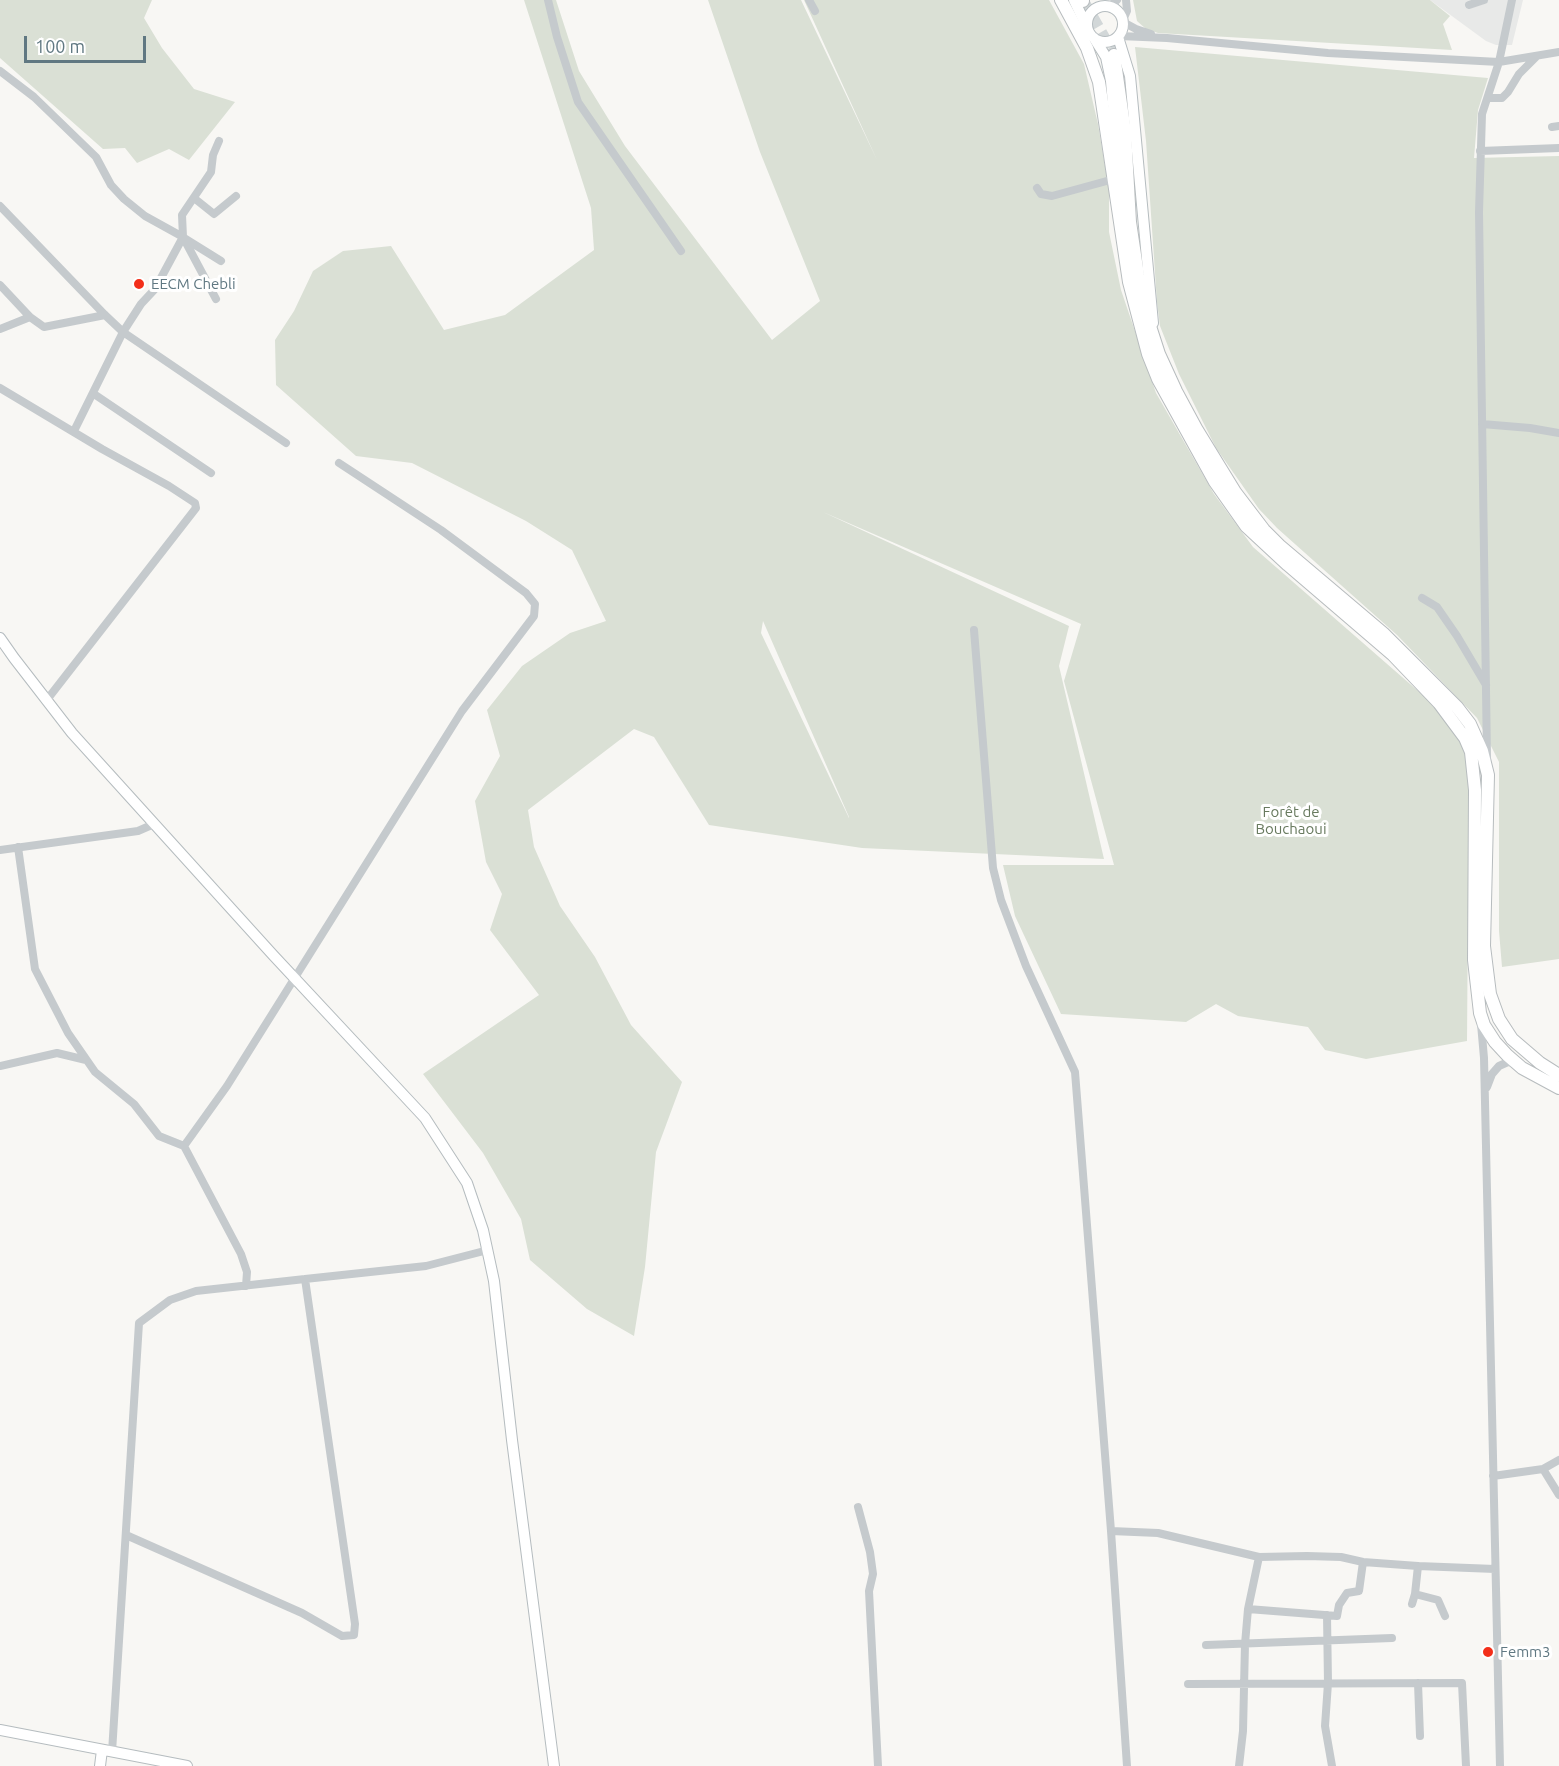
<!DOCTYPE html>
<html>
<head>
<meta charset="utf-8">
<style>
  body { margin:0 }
  #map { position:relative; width:1559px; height:1766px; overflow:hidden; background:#f8f7f4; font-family:Ubuntu,sans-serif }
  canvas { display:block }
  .scale { position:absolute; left:24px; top:36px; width:122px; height:27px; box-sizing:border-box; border:3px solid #607882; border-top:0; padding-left:8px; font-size:18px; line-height:21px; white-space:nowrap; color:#607882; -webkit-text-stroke:4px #fff; paint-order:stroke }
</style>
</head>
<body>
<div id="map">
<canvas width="1559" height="1766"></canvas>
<div class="scale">100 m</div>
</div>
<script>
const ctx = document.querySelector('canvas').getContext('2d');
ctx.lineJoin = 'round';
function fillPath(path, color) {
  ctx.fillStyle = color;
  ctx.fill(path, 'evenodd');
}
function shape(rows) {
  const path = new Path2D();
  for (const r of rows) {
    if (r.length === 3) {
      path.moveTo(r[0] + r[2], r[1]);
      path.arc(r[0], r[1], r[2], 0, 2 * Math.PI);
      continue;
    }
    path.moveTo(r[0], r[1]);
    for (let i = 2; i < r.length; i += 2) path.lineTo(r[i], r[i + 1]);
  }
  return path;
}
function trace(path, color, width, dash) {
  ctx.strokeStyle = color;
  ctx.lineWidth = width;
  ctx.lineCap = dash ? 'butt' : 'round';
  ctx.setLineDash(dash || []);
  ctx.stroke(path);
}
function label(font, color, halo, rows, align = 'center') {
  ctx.font = font + ' Ubuntu,sans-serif';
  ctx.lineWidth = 6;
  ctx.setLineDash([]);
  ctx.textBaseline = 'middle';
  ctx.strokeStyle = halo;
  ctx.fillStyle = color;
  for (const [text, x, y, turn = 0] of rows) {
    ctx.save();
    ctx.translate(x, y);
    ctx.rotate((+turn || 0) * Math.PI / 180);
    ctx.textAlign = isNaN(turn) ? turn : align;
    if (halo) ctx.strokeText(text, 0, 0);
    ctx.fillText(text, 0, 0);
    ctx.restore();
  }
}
fillPath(shape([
  [1430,0,1523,0,1512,45,1496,45,1486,41]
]), '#e8e9e8');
fillPath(shape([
  [0,0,152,0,144,18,162,48,194,89,235,102,189,160,169,149,137,163,125,148,103,149,0,58],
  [524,0,556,0,579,71,625,146,772,340,820,301,760,152,708,0,801,0,877,160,804,0,1049,0,1084,64,1098,124,1109,190,1109,232,1121,290,1156,393,1214,494,1253,547,1441,711,1461,736,1469,769,1467,1041,1366,1059,1325,1050,1308,1027,1238,1016,1216,1004,1186,1022,1061,1014,1015,916,1003,865,1114,865,1064,681,1081,624,823,512,1069,626,1059,666,1104,859,862,848,709,825,654,737,634,729,528,810,534,847,560,906,595,957,631,1025,682,1082,656,1152,645,1267,634,1336,587,1309,530,1260,521,1219,483,1153,423,1074,539,995,490,930,502,894,486,862,475,801,500,756,487,710,522,666,570,633,606,621,572,550,526,521,412,463,356,456,276,385,275,340,294,311,313,271,343,251,391,246,444,330,505,315,594,250,591,208],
  [763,621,849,817,849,818,761,633],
  [1133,0,1430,0,1450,16,1443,24,1452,50,1158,33,1146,29,1137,21],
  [1135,47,1488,78,1478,110,1474,158,1559,156,1559,959,1502,967,1499,931,1499,762,1477,718,1397,635,1277,528,1259,509,1216,448,1179,374,1160,326,1157,302,1146,141]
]), '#dae0d5');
trace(shape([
  [1083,1,1114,55]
]), '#d2d7d8', 12, [12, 6]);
const major = shape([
  [1074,0,1087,27],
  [1105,24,18],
  [1118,37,1130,76,1153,323],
  [1094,38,1106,57,1111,81,1121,196],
  [0,638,14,658,72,733,273,955,425,1118,467,1183,483,1230,494,1281,512,1440,554,1766],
  [0,1730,187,1766],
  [100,1766,102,1750]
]);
const highway = shape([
  [1061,0,1087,48,1099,82,1129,282,1148,354,1158,379,1215,482,1246,526,1288,565,1393,655,1439,703,1465,738,1471,752,1475,790,1474,960,1480,1013,1484,1025,1495,1042,1507,1055,1522,1068,1559,1088],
  [1082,0,1083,1],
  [1114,55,1125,132,1130,222,1138,275,1148,320,1159,354,1176,391,1197,430,1235,492,1264,530,1279,545,1383,633,1457,707,1470,724,1482,751,1488,775,1484,946,1490,994,1499,1019,1512,1039,1540,1063,1559,1075]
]);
trace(major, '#b5bcbf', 12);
trace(highway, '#b7bcbe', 14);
trace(shape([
  [548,0,557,37,578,102,681,251],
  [809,0,815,11],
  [1469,5,1484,0],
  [1110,6,1117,0],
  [1123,20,1127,11,1126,0],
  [1123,22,1136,29,1151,34],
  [1119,36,1167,38,1328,53,1499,62,1559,52],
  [0,71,34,97,96,157,111,185,124,199,145,216,183,237,216,299],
  [1489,98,1502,98,1508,92,1519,74,1536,57],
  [1552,127,1559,126],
  [1480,151,1559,148],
  [1037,188,1041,194,1052,196,1114,179],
  [194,198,214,214,236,196],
  [0,206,105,315,123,332,286,443],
  [184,238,221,261],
  [0,285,30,317,44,327,105,315],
  [0,329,30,317],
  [0,388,102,449,169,486,195,503,196,508,46,701],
  [94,394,211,473],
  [1482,424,1530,428,1559,433],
  [74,431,123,332,141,304,155,289,183,237,182,215,211,172,213,155,219,141],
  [1422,598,1437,607,1457,636,1486,685],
  [974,630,993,868,1001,900,1026,966,1075,1072,1111,1531,1127,1766],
  [1487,758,1479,212,1481,147,1482,114,1499,62,1512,0],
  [18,847,35,969,68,1033,95,1072,134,1104,159,1136,184,1146,227,1086,462,711,534,616,535,604,526,593,441,530,339,463],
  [0,850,138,831,154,824],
  [1481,1024,1484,1058,1500,1766],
  [0,1066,57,1053,86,1060],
  [1487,1087,1492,1074,1499,1066,1508,1062,1515,1063],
  [184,1146,241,1254,247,1272,246,1286],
  [1543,1469,1559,1495],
  [1493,1476,1543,1469,1559,1460],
  [858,1507,870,1552,873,1574,869,1591,878,1766],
  [1111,1531,1158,1533,1259,1557,1307,1556,1341,1557,1363,1562,1418,1566,1495,1569],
  [126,1535,302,1613,342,1636,354,1635,355,1624,305,1279,426,1266,488,1250],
  [1415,1594,1438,1600,1445,1616],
  [1412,1604,1415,1594,1418,1566],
  [1248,1609,1337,1616,1339,1605,1347,1593,1359,1591,1363,1562],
  [1327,1615,1328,1683,1325,1726,1332,1766],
  [1206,1645,1392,1638],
  [1418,1683,1420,1736],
  [1188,1684,1462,1683,1466,1766],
  [112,1752,139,1323,170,1300,196,1291,305,1279],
  [1239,1766,1243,1731,1245,1644,1248,1609,1259,1557]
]), '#c5cacd', 8);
trace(major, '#fff', 10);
trace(highway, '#fff', 12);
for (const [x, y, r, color] of [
  [139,284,6,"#f32f1a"],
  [1488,1652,6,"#f32f1a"]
]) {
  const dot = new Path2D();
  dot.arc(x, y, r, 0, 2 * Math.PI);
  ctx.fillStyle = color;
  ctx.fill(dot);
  trace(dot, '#fff', 2);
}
label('15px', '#607882', '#fff', [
  ["EECM Chebli",151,284],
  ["Femm3",1500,1652]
], 'left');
label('15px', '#687a5f', '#fff', [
  ["Forêt de",1291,812],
  ["Bouchaoui",1291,829]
]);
</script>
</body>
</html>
